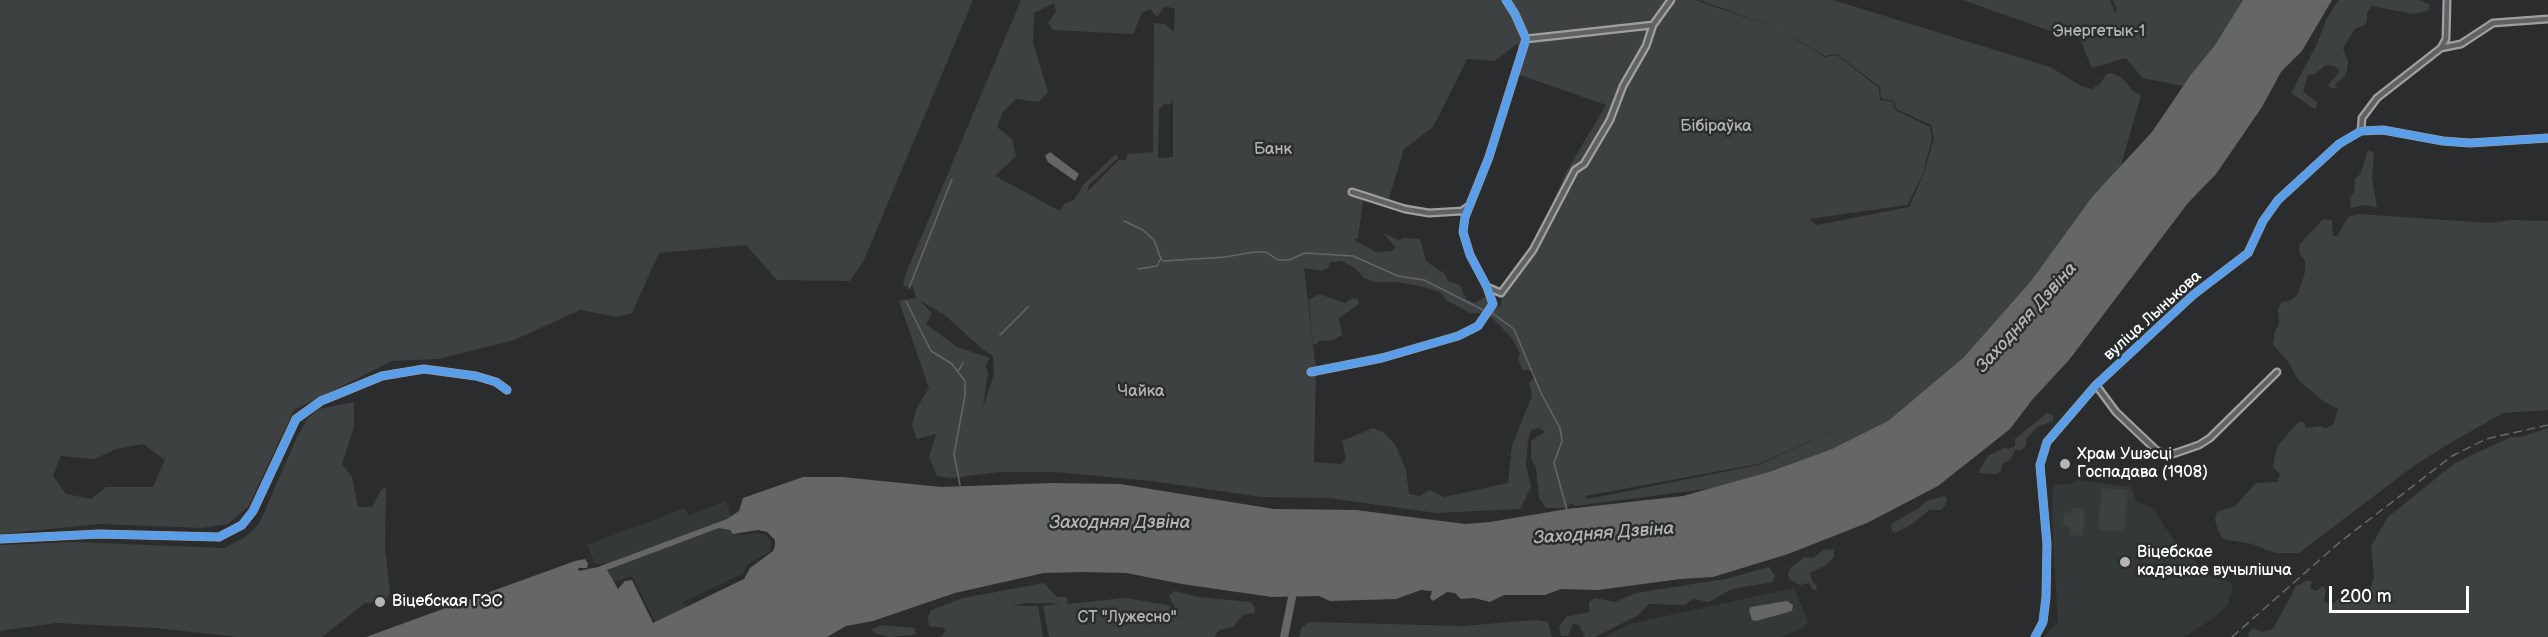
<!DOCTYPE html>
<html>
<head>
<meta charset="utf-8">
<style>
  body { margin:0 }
  #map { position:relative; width:2548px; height:637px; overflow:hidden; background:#2b2c2d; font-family:"Balsamiq Sans",sans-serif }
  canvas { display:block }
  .scale { position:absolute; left:2329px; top:586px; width:140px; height:27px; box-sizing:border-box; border:3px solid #fff; border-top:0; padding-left:8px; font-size:18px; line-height:21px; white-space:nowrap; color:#fff; -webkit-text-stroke:4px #2a2d2e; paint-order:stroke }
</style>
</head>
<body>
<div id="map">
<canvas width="2548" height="637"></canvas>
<div class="scale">200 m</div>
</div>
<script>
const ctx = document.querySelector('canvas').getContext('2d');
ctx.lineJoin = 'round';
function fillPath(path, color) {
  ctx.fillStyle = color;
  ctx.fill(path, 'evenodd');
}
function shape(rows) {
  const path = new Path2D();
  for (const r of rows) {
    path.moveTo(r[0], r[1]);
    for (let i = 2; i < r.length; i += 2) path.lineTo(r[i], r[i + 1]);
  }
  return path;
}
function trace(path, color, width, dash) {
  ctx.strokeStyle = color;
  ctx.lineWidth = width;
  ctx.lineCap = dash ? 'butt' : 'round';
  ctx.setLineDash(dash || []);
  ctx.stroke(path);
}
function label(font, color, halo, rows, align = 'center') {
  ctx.font = font + ' "Balsamiq Sans",sans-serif';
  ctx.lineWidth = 5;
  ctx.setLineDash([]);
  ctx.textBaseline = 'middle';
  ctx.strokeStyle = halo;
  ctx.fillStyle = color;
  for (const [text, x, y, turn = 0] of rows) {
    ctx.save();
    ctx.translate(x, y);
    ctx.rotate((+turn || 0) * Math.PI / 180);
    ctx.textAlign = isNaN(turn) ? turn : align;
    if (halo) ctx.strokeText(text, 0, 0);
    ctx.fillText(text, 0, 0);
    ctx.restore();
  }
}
fillPath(shape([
  [2078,480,2131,487,2136,501,2152,508,2179,547,2210,576,2230,582,2233,587,2228,604,2215,617,2184,637,2044,637,2058,622,2052,519,2053,485,2071,484],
  [726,501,737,536,755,533,765,534,771,542,770,551,747,565,744,573,683,602,701,637,663,637,632,576,613,582,605,563,595,564,587,545,685,508,689,515],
  [1794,588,1808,622,1804,627,1781,637,1604,637,1630,624]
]), '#353839');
fillPath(shape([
  [0,0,973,0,864,260,850,281,777,280,746,245,659,253,632,313,618,317,580,310,514,340,438,359,392,361,294,410,248,507,228,524,202,528,100,524,0,534],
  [143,444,165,460,153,487,106,487,91,499,66,494,53,476,61,456,95,459,116,449],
  [1021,0,1695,0,1776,28,1825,57,1837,55,1879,88,1880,100,1893,102,1895,110,1930,127,1932,139,1922,176,1907,205,1809,219,1817,225,1909,207,1922,178,1934,139,1931,125,1896,109,1894,101,1881,98,1880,87,1837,54,1825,56,1776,28,1700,0,1833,0,2050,67,2081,86,2092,89,2101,83,2106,74,2111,73,2122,78,2133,91,2141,95,2120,169,2092,197,2031,281,1963,358,1888,421,1832,449,1769,472,1714,488,1575,506,1570,503,1569,506,1562,508,1546,508,1539,498,1536,468,1531,458,1531,441,1545,432,1539,428,1531,430,1528,440,1526,464,1531,487,1520,509,1436,513,1329,498,1261,497,1151,481,1056,472,1000,472,951,478,937,476,929,457,936,434,917,439,912,425,916,409,929,388,899,301,916,298,913,287,903,286,906,273],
  [1054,3,1056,11,1048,23,1053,30,1133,34,1142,13,1150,9,1157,17,1165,6,1175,9,1174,32,1165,24,1154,23,1153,152,1127,154,1126,160,1119,160,1087,192,1089,185,1118,158,1116,154,1084,184,1074,200,1064,204,1060,211,995,176,1016,156,1012,139,997,127,1003,112,1016,99,1039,102,1048,92,1033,42,1034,13],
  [1518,43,1517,74,1606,105,1565,174,1542,228,1513,275,1502,285,1501,306,1494,308,1490,316,1511,337,1520,353,1518,359,1523,370,1533,371,1535,376,1529,383,1532,396,1512,445,1508,483,1444,497,1430,490,1420,496,1409,494,1406,470,1395,444,1383,432,1373,428,1342,441,1346,458,1342,464,1314,462,1316,370,1304,268,1322,271,1328,268,1331,262,1342,261,1356,269,1364,278,1375,282,1397,282,1424,287,1441,293,1446,300,1470,313,1484,313,1490,306,1489,301,1485,297,1475,303,1466,299,1460,285,1448,281,1445,274,1426,261,1420,239,1404,238,1399,240,1383,233,1396,248,1392,251,1376,252,1354,240,1358,238,1364,194,1389,198,1404,149,1433,127,1467,59,1495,61],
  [1173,100,1173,157,1158,158,1159,109,1165,104,1170,105],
  [919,300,946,316,981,348,993,356,994,375,983,407,988,372,985,366,990,358,957,347,926,324,932,313],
  [1854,422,1758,465,1588,499,1585,496,1758,464],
  [1963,0,2110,0,2115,13,2117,10,2113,0,2243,0,2215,45,2183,86,2142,78,2126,58,2092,68,2077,32,2070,38],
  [2339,0,2419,0,2430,5,2428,11,2413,14,2372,6,2367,13,2367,22,2365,25,2355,29,2343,48,2348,61,2347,70,2345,76,2335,84,2337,88,2331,88,2328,85,2338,74,2339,70,2334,66,2326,65,2315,74,2308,75,2303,92,2317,102,2316,108,2313,108,2291,93,2317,44,2327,18],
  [2368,150,2374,153,2372,178,2377,207,2365,205,2351,208,2350,198,2354,193,2355,179,2361,173],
  [2358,214,2490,223,2511,220,2548,221,2548,410,2503,413,2445,446,2411,468,2299,553,2275,553,2252,544,2223,539,2218,531,2215,519,2217,512,2235,506,2256,483,2277,482,2280,474,2273,467,2275,455,2278,446,2291,430,2299,422,2304,422,2306,428,2321,426,2325,428,2333,425,2338,409,2323,401,2298,380,2288,361,2273,345,2275,331,2279,324,2278,309,2282,302,2291,300,2298,294,2305,272,2305,260,2300,255,2299,245,2323,219,2332,220,2333,236,2337,236,2348,217],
  [1319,294,1345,303,1352,298,1358,299,1359,304,1339,318,1342,335,1333,340,1319,341,1317,344,1313,344,1309,300],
  [354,402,354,427,342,464,352,477,358,507,372,507,381,490,386,487,385,548,390,593,386,601,365,603,322,637,238,637,155,628,57,623,0,631,0,545,75,542,224,548,244,538,259,524,297,437,307,419,319,409],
  [2047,413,2053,415,2053,421,2037,427,2026,440,2026,446,2020,451,2016,449,2010,460,2002,464,2001,471,1996,474,1978,473,1988,456,2004,448,2009,449,2015,446,2015,439],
  [2548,428,2548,637,2249,637,2248,633,2253,628,2262,632,2273,629,2296,586,2308,580,2312,582,2310,588,2316,591,2323,586,2326,590,2324,601,2330,605,2343,596,2368,597,2374,576,2371,546,2388,517,2455,463,2511,437,2520,437],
  [2102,488,2128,490,2124,532,2098,530],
  [1944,496,1947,498,1946,504,1941,510,1929,510,1914,523,1895,533,1892,531,1891,524,1919,508,1926,501],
  [2072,508,2085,509,2083,536,2070,535,2070,527,2063,526,2064,512,2071,513],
  [1834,549,1834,557,1826,565,1810,573,1812,581,1817,586,1816,590,1813,590,1809,583,1800,585,1789,579,1788,573,1790,568,1805,557,1813,558,1823,550],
  [1769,567,1775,575,1773,582,1732,589,1709,602,1694,599,1684,605,1649,604,1637,616,1595,637,1585,637,1579,625,1573,624,1568,636,1561,636,1559,627,1566,617,1589,612,1589,602,1595,598,1615,602,1636,593,1725,579],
  [1044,583,1057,597,1066,597,1068,601,1066,604,1125,598,1168,605,1176,611,1169,595,1175,591,1198,597,1250,602,1255,607,1255,613,1243,615,1233,627,1219,630,1214,637,1049,637,1043,606,1061,603,1026,603,1012,606,1038,606,1043,637,937,637,942,636,945,631,944,628,929,626,928,617,931,610,963,598],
  [1535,620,1548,622,1552,637,1299,637,1302,627,1310,622,1463,626],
  [882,625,915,628,916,635,889,637,874,633,872,629]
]), '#3e4142');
fillPath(shape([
  [2243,0,2332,0,2302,51,2281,72,2262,107,2216,174,2188,203,2069,360,2032,400,2010,429,1938,486,1867,523,1788,554,1713,577,1680,579,1598,590,1561,589,1545,595,1504,595,1490,602,1474,598,1461,599,1455,593,1447,592,1433,601,1430,598,1432,591,1421,590,1396,599,1330,601,1319,596,1272,597,1182,584,1126,573,1082,572,1044,573,955,593,873,621,846,626,827,637,366,637,575,561,585,559,588,563,587,568,578,568,579,571,598,567,727,519,739,511,743,498,803,477,842,477,941,487,1052,483,1120,484,1274,509,1356,510,1465,524,1490,522,1567,509,1683,496,1769,472,1832,449,1888,421,1963,358,2031,281,2092,197,2152,132,2190,76,2215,45],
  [719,528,730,530,733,534,758,530,767,532,775,540,775,546,773,551,750,568,744,579,653,623,632,580,625,581,618,589,607,570],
  [1050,152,1079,174,1075,181,1048,162,1045,156],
  [1787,601,1793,605,1792,611,1756,621,1752,620,1749,610,1751,607]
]), '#646667');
trace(shape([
  [1124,221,1143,230,1154,240,1161,259,1164,261,1225,257,1254,252,1266,252,1278,260,1289,260,1305,253,1353,256,1398,276,1424,280,1483,310],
  [1138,269,1157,266,1160,260],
  [909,288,952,179],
  [906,301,931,351,952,364,965,381,965,396,954,454,960,485],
  [1492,313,1514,329,1541,393,1560,428,1562,441,1554,463,1567,510],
  [1000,335,1028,307],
  [959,370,963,363]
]), '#646667', 1.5);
trace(shape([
  [1284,637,1294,588]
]), '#646667', 8);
const minor = shape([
  [1526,39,1653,25],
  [2441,48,2461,44,2493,23,2548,19],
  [2361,131,2362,118,2377,98,2441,48,2446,39,2447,0],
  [1352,192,1405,209,1429,213,1462,211,1469,206],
  [1487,287,1501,293,1533,250,1575,170,1584,164,1610,120,1623,86,1646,46,1653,25,1671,0],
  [1311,372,1382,358,1458,336,1478,326,1493,304,1487,287,1470,255,1463,232,1465,217,1489,157,1526,39,1515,14,1506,0],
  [2096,385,2116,412,2156,450,2163,454,2170,455,2199,445,2210,438,2277,372],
  [0,539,99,534,219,537,242,525,253,511,296,419,321,401,382,376,424,369,476,376,496,382,507,390],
  [2035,637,2043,622,2046,597,2047,544,2040,465,2047,442,2096,385,2193,295,2248,253,2263,221,2278,200,2339,144,2361,131,2383,130,2443,141,2470,143,2548,138]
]);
trace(minor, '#a0a0a0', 9);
trace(minor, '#606162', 4.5);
trace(shape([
  [2232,637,2340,542,2452,456,2486,439,2548,425]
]), '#686969', 1.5, [9, 4.5]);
trace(shape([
  [1311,372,1382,358,1458,336,1478,326,1493,304,1487,287,1470,255,1463,232,1465,217,1489,157,1526,39,1515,14,1506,0],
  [0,539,99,534,219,537,242,525,253,511,296,419,321,401,382,376,424,369,476,376,496,382,507,390],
  [2035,637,2043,622,2046,597,2047,544,2040,465,2047,442,2096,385,2193,295,2248,253,2263,221,2278,200,2339,144,2361,131,2383,130,2443,141,2470,143,2548,138]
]), '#5a9eea', 8);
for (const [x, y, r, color] of [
  [2065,464,6,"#b5b5b6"],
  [2125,562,6,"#b5b5b6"],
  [380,602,6,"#b5b5b6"]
]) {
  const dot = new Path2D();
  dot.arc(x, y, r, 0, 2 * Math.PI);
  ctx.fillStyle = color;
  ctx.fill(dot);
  trace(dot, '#2a2d2e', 2);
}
label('16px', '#b3b4b5', '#2a2d2e', [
  ["Энергетык-1",2099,32],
  ["Бібіраўка",1716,127],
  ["Банк",1273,150],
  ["Чайка",1141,392],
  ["СТ \"Лужесно\"",1127,618]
]);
label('16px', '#fff', '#2a2d2e', [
  ["вуліца Лынькова",2153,316,-42]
]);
label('16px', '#fff', '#2a2d2e', [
  ["Храм Ушэсці",2077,455],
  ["Госпадава (1908)",2077,473],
  ["Віцебскае",2137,553],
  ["кадэцкае вучылішча",2137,571],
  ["Віцебская ГЭС",392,602]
], 'left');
label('italic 18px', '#b4b6b6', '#2a2d2e', [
  ["Заходняя Дзвіна",2027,318,-48],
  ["Заходняя Дзвіна",1120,523],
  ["Заходняя Дзвіна",1604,534,-4]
]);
</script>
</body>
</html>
